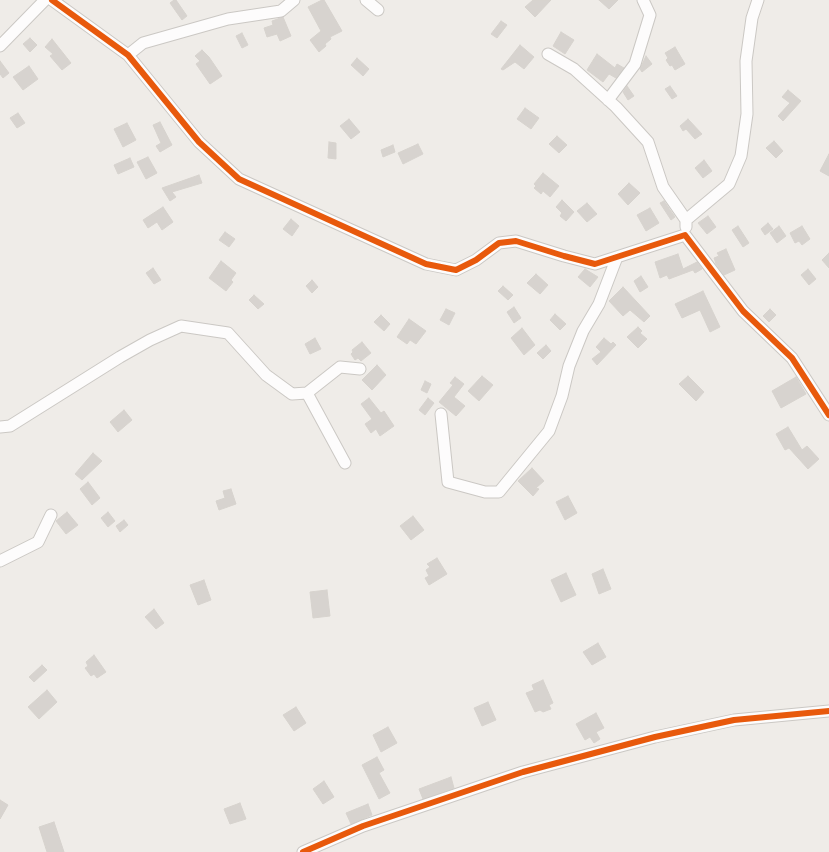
<!DOCTYPE html>
<html>
<head>
<meta charset="utf-8">
<style>
  body { margin:0 }
  canvas { display:block; background:#efece8 }
</style>
</head>
<body>
<canvas width="829" height="852"></canvas>
<script>
const ctx = document.querySelector('canvas').getContext('2d');
ctx.lineJoin = 'round';
function fillPath(path, color) {
  ctx.fillStyle = color;
  ctx.fill(path, 'evenodd');
}
function shape(rows) {
  const path = new Path2D();
  for (const r of rows) {
    path.moveTo(r[0], r[1]);
    for (let i = 2; i < r.length; i += 2) path.lineTo(r[i], r[i + 1]);
  }
  return path;
}
function trace(path, color, width, dash) {
  ctx.strokeStyle = color;
  ctx.lineWidth = width;
  ctx.lineCap = dash ? 'butt' : 'round';
  ctx.setLineDash(dash || []);
  ctx.stroke(path);
}
const building = shape([
  [174,0,176,0,187,16,182,20,170,3,174,0],
  [322,0,324,0,342,31,330,37,331,39,325,44,326,46,319,52,310,40,321,31,308,7,322,0],
  [533,0,551,0,535,17,525,7,533,0],
  [599,0,618,0,609,9,599,0],
  [283,17,291,36,280,41,277,34,267,37,264,28,273,25,272,21,283,17],
  [501,21,507,25,497,38,491,34,501,21],
  [561,32,574,40,565,54,553,46,561,32],
  [242,33,248,45,242,48,236,36,242,33],
  [30,38,37,45,30,52,23,44,30,38],
  [52,39,71,63,62,70,50,56,53,54,45,47,52,39],
  [520,45,534,57,524,69,515,62,503,70,501,69,520,45],
  [675,47,685,64,675,70,672,65,670,66,666,60,668,58,665,53,675,47],
  [202,50,209,57,222,76,210,84,196,64,200,61,195,56,202,50],
  [597,54,615,68,617,64,624,68,616,78,609,74,603,82,587,70,597,54],
  [646,56,652,64,642,72,640,69,646,56],
  [357,58,369,69,363,76,351,65,357,58],
  [0,61,9,73,3,78,0,74,0,61],
  [29,66,38,79,23,90,13,77,29,66],
  [627,86,634,96,628,100,623,92,627,86],
  [670,86,677,96,672,99,665,89,670,86],
  [788,90,801,101,783,121,778,116,790,103,782,97,788,90],
  [525,108,539,118,531,129,517,119,525,108],
  [18,113,25,123,17,128,10,118,18,113],
  [349,119,360,132,351,139,340,126,349,119],
  [688,119,702,134,695,139,686,129,683,131,680,126,688,119],
  [160,122,172,145,160,152,156,146,161,143,153,125,160,122],
  [127,123,136,140,123,147,114,129,127,123],
  [557,136,567,145,559,153,549,144,557,136],
  [774,141,783,151,776,158,766,148,774,141],
  [329,142,336,143,336,159,328,158,329,142],
  [418,144,423,154,403,164,398,153,418,144],
  [393,145,395,152,383,157,381,150,393,145],
  [829,154,829,176,820,171,829,154],
  [148,157,157,173,146,179,137,162,148,157],
  [130,158,134,167,118,174,114,165,130,158],
  [704,160,712,171,703,178,695,168,704,160],
  [543,173,559,186,550,197,543,191,541,194,534,188,536,186,534,184,543,173],
  [199,175,202,183,172,192,176,197,170,201,162,188,199,175],
  [629,183,640,193,628,205,618,194,629,183],
  [562,200,574,212,566,221,560,216,562,213,556,207,562,200],
  [664,201,675,217,671,220,660,203,664,201],
  [587,203,597,214,587,222,577,211,587,203],
  [163,207,173,222,162,230,157,222,148,228,143,220,163,207],
  [650,208,659,223,646,231,637,215,650,208],
  [708,216,716,227,707,234,698,223,708,216],
  [291,219,299,226,292,236,283,229,291,219],
  [768,223,773,229,765,235,761,229,768,223],
  [738,226,749,243,743,247,732,230,738,226],
  [779,226,786,236,777,243,770,233,779,226],
  [802,226,810,239,802,245,799,241,795,243,790,233,802,226],
  [225,232,235,239,229,247,219,240,225,232],
  [726,249,735,270,724,275,716,264,714,258,719,256,717,253,726,249],
  [829,253,829,268,822,260,829,253],
  [678,254,683,269,697,262,702,269,695,273,693,270,669,279,667,275,660,278,655,262,678,254],
  [221,261,236,273,231,280,233,282,226,291,209,278,221,261],
  [153,268,161,280,154,284,146,273,153,268],
  [585,269,598,277,590,287,578,277,585,269],
  [808,269,816,279,809,285,801,275,808,269],
  [536,274,548,285,540,294,527,283,536,274],
  [641,276,648,287,640,292,634,281,641,276],
  [312,280,318,287,312,293,306,286,312,280],
  [503,286,513,295,508,300,498,291,503,286],
  [623,287,650,316,644,322,630,310,623,316,609,301,623,287],
  [703,291,720,327,710,332,700,310,682,318,675,304,703,291],
  [254,295,264,304,258,309,249,300,254,295],
  [514,307,521,318,514,323,507,312,514,307],
  [446,309,455,313,449,325,440,320,446,309],
  [770,309,776,315,769,322,763,316,770,309],
  [555,314,566,324,560,330,550,320,555,314],
  [381,315,390,324,384,331,374,322,381,315],
  [409,319,426,331,416,344,410,340,407,344,397,337,409,319],
  [638,327,642,331,640,333,647,339,638,348,627,337,638,327],
  [522,328,535,345,524,355,511,338,522,328],
  [315,338,321,349,310,354,305,344,315,338],
  [604,338,611,344,613,342,616,345,597,365,592,359,601,352,596,347,604,338],
  [362,342,371,353,361,361,358,358,355,360,351,354,353,352,352,350,362,342],
  [546,345,551,351,543,359,537,353,546,345],
  [377,365,386,375,372,390,362,380,377,365],
  [482,376,493,385,479,401,468,391,482,376],
  [688,376,704,392,696,401,679,384,688,376],
  [455,377,464,384,454,397,465,406,456,416,439,402,453,385,450,383,455,377],
  [796,377,806,394,781,408,772,391,796,377],
  [425,381,431,384,427,393,421,390,425,381],
  [369,398,381,413,384,411,394,426,380,436,376,429,371,433,365,424,372,419,361,404,369,398],
  [428,398,434,403,425,415,419,410,428,398],
  [124,410,132,420,118,432,110,422,124,410],
  [788,427,802,450,807,446,819,459,808,469,789,448,785,450,776,434,788,427],
  [93,453,102,461,82,480,75,474,93,453],
  [532,468,544,481,536,488,539,489,533,496,518,481,532,468],
  [88,482,100,498,92,505,80,489,88,482],
  [231,489,236,504,219,510,216,501,225,498,223,491,231,489],
  [568,496,577,513,565,520,556,502,568,496],
  [67,512,78,525,66,534,56,521,67,512],
  [108,512,115,521,108,527,101,518,108,512],
  [413,516,424,530,411,540,400,526,413,516],
  [124,520,128,525,120,532,116,526,124,520],
  [437,558,447,574,429,585,425,578,429,576,426,570,430,567,427,564,437,558],
  [603,569,611,589,599,594,592,574,603,569],
  [566,573,576,595,561,602,551,580,566,573],
  [204,580,211,600,198,605,190,585,204,580],
  [327,590,330,616,313,618,310,592,327,590],
  [154,609,164,623,156,629,145,617,154,609],
  [598,643,606,657,592,665,583,652,598,643],
  [94,655,106,672,97,678,94,674,91,676,85,668,88,666,86,662,94,655],
  [42,665,47,670,34,682,29,677,42,665],
  [543,680,553,703,549,705,551,709,543,712,540,710,535,712,526,693,534,690,532,685,543,680],
  [47,690,57,702,39,719,28,707,47,690],
  [488,702,496,720,482,726,474,708,488,702],
  [296,707,306,723,294,731,283,715,296,707],
  [596,713,604,728,596,732,600,739,594,743,590,737,585,740,576,724,596,713],
  [388,727,397,743,381,752,373,735,388,727],
  [377,757,384,770,379,773,390,793,379,799,362,765,377,757],
  [451,777,454,788,423,799,419,789,451,777],
  [324,781,334,797,323,804,313,789,324,781],
  [0,800,8,805,0,819,0,800],
  [240,803,246,819,230,824,224,809,240,803],
  [368,804,372,815,351,824,346,813,368,804],
  [54,822,64,852,47,852,39,827,54,822]
]);
fillPath(building, '#d7d3cf');
trace(building, '#d7d3ce', 1);
const minor = shape([
  [52,0,128,55,199,142,239,179,426,264,456,270,476,260,499,243,516,241,564,256,595,264,685,235,743,311,792,358,829,415],
  [366,0,378,10],
  [0,46,45,0],
  [548,54,574,69,616,107,648,142,663,187,686,220,686,227],
  [128,55,143,43,228,19,281,11,294,0],
  [608,100,635,64,650,15,643,0],
  [686,220,729,184,741,156,747,114,746,61,752,18,758,0],
  [441,414,448,482,485,492,499,492,549,431,562,396,569,366,583,331,599,304,617,257],
  [0,427,10,426,120,357,150,340,181,326,228,333,266,375,292,394,307,393],
  [345,463,307,393,340,367,360,369],
  [0,561,38,542,51,515],
  [303,852,363,826,523,772,655,737,734,720,829,711]
]);
trace(minor, '#cbc8c4', 13);
trace(minor, '#fdfcfc', 11);
trace(shape([
  [52,0,128,55,199,142,239,179,426,264,456,270,476,260,499,243,516,241,564,256,595,264,685,235,743,311,792,358,829,415],
  [303,852,363,826,523,772,655,737,734,720,829,711]
]), '#e8590c', 6);
</script>
</body>
</html>
